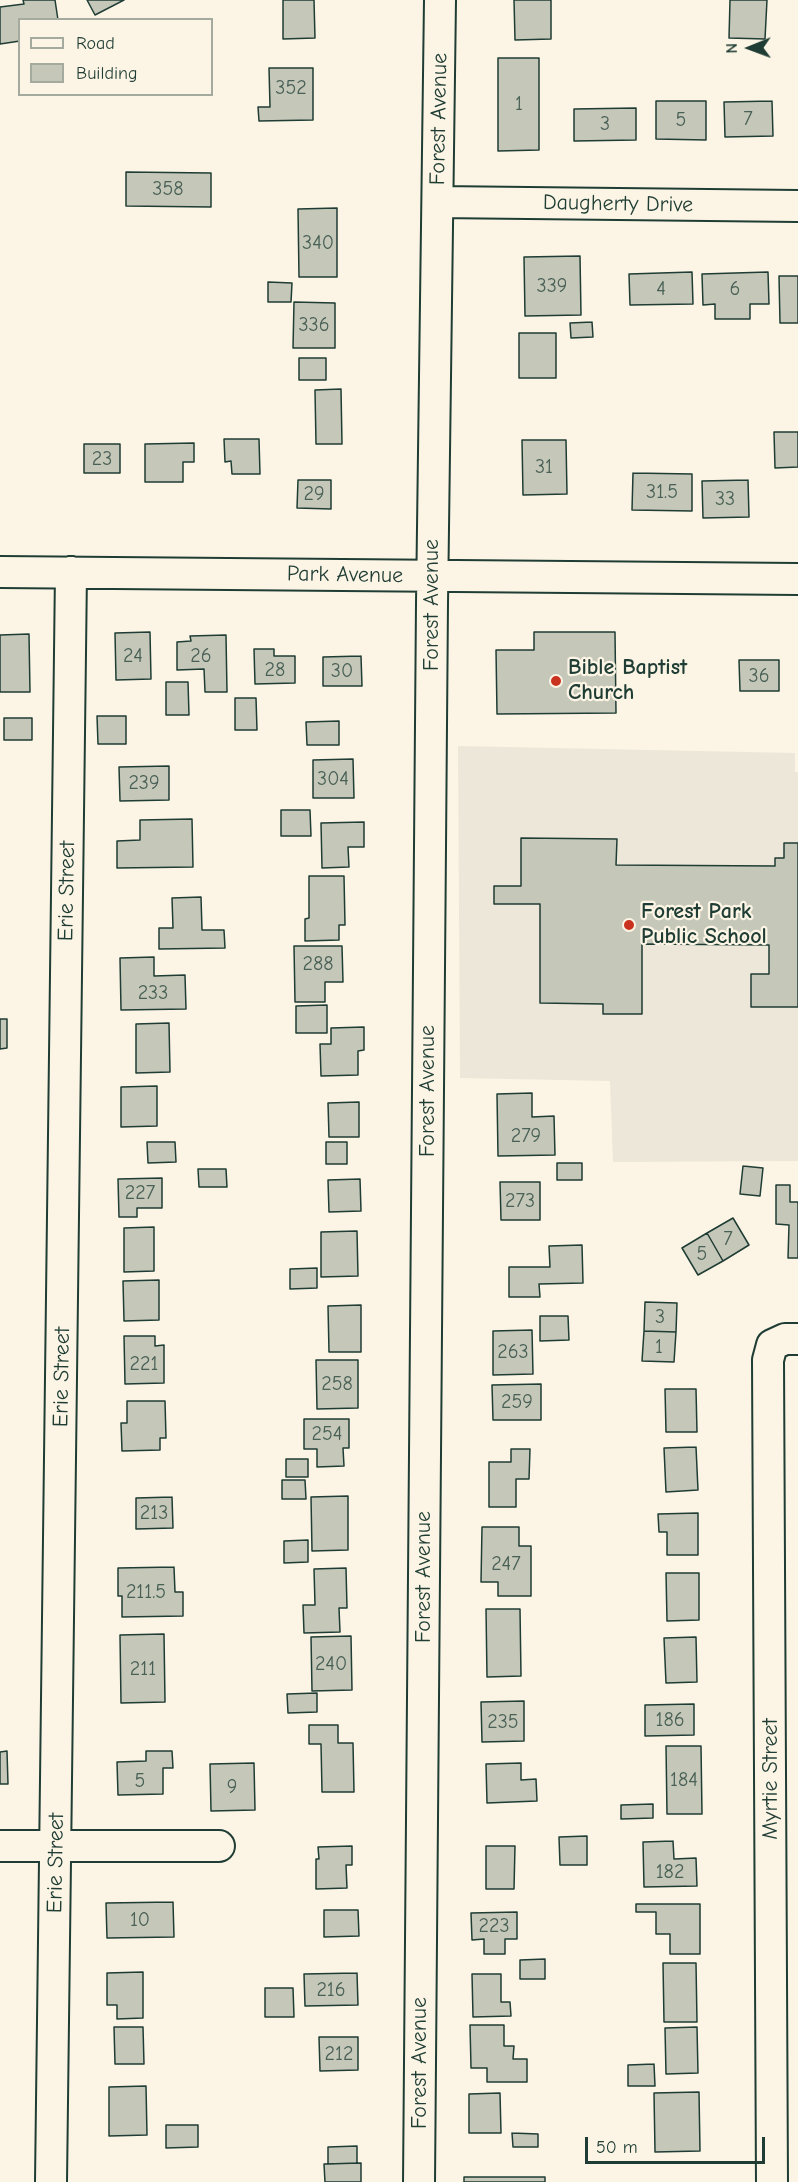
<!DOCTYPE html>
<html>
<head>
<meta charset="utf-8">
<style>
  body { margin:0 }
  #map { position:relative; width:798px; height:2182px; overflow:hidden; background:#fcf5e5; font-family:"Comic Neue",sans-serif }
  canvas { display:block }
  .legend { position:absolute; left:18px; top:18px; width:195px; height:78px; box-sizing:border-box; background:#fcf5e5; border:2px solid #a4ab9e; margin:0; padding:8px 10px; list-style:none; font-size:18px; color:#1f3d34 }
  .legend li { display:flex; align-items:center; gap:12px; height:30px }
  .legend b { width:30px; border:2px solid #a4ab9e }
  .north { position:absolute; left:720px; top:18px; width:60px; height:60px; -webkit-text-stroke:4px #fcf5e5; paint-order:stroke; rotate:269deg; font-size:16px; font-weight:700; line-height:24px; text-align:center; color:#1f3d34 }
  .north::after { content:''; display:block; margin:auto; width:21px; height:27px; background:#1f3d34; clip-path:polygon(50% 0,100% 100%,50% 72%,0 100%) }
  .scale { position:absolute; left:585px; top:2137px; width:180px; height:27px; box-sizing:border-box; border:3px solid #1f3d34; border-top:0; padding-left:8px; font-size:18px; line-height:21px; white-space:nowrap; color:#1f3d34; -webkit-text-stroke:4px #fcf5e5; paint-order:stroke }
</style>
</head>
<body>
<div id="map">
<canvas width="798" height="2182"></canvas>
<ul class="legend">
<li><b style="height:8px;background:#fcf5e5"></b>Road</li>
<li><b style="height:16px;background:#c5c7b9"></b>Building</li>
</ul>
<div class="north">N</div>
<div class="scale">50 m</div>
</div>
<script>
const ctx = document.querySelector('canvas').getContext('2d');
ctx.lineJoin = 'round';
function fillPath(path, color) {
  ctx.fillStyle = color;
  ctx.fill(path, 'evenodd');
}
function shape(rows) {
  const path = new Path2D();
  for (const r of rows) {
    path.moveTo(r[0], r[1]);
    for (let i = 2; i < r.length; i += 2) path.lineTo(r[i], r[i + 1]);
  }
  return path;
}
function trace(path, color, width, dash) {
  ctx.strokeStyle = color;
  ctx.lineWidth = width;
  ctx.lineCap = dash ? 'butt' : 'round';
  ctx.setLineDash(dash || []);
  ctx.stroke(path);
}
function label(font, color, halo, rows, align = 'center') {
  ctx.font = font + ' "Comic Neue",sans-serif';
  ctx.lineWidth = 4.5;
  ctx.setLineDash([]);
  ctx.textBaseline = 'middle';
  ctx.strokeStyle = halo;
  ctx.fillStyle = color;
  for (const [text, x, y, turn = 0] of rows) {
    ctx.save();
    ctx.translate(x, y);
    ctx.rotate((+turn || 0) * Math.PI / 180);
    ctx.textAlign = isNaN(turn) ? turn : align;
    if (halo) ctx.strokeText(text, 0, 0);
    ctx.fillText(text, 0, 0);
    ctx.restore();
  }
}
fillPath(shape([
  [458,746,795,753,795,772,798,772,798,1161,613,1162,610,1081,460,1078]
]), '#ece7d8');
const building = shape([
  [23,0,55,0,58,20,20,20,20,41,0,44,0,7,24,4,23,0],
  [87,0,124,0,95,15,87,0],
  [283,0,314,0,315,38,283,39,283,0],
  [514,0,551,0,551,39,515,40,514,0],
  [730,0,767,0,765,39,729,38,730,0],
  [498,58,539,58,539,150,498,151,498,58],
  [269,68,313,68,313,120,259,121,258,107,270,107,269,68],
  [656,101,706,101,706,140,656,139,656,101],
  [772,101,773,136,725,137,724,102,772,101],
  [636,108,636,140,574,141,574,109,636,108],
  [126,172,211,173,211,207,126,206,126,172],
  [337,208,337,277,299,277,298,209,337,208],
  [580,256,581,315,525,316,524,257,580,256],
  [692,272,693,304,630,305,629,274,692,272],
  [768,272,769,304,750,304,750,319,715,319,715,304,703,305,702,274,768,272],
  [779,276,798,276,798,323,780,323,779,276],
  [268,282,292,283,291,302,268,302,268,282],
  [294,302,335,303,335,348,293,348,294,302],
  [592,322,593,337,571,338,570,323,592,322],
  [519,333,556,333,556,378,519,378,519,333],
  [299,358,326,358,326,380,299,380,299,358],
  [341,389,342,444,316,444,315,390,341,389],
  [774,432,798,432,798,467,775,468,774,432],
  [224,439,259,439,260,474,232,474,231,461,225,462,224,439],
  [522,440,566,440,567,494,523,495,522,440],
  [194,443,194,462,183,462,183,482,145,482,145,444,194,443],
  [84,444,120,444,120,473,84,473,84,444],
  [633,473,692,474,692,511,632,510,633,473],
  [298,480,331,480,331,509,297,508,298,480],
  [748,480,749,517,703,518,702,481,748,480],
  [150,632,151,679,116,680,115,633,150,632],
  [534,632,615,632,616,713,497,714,496,650,534,650,534,632],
  [29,634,30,692,0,692,0,635,29,634],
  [226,635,227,692,205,692,204,669,177,670,177,642,191,641,190,636,226,635],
  [254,649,274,649,274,656,295,656,295,683,255,684,254,649],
  [361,656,362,686,323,686,323,657,361,656],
  [739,660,779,660,779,691,740,691,739,660],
  [166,682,188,682,189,715,166,715,166,682],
  [235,698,256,698,257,730,235,730,235,698],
  [97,716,126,716,126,744,98,744,97,716],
  [4,718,32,718,32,740,4,740,4,718],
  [339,721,339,745,307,745,306,722,339,721],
  [353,759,354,798,313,798,313,760,353,759],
  [169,766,169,800,120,801,119,767,169,766],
  [281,810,310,810,311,836,281,836,281,810],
  [192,819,193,867,117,868,117,841,140,840,140,820,192,819],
  [364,822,364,847,348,847,349,867,322,868,321,823,364,822],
  [521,838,617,839,616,865,775,866,775,858,784,858,784,843,798,843,798,1007,751,1007,751,974,769,974,769,945,642,944,642,1014,603,1014,603,1004,540,1003,540,904,494,904,494,886,521,886,521,838],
  [309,876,344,876,345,925,339,925,339,940,305,941,305,919,309,918,309,876],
  [201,897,202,930,224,930,225,948,159,949,159,928,173,928,172,898,201,897],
  [294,946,342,946,343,982,325,982,325,1002,295,1002,294,946],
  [154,957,154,976,185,975,186,1009,121,1010,120,958,154,957],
  [327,1005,327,1033,296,1033,296,1006,327,1005],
  [0,1019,7,1019,7,1048,0,1049,0,1019],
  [169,1023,170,1072,136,1073,136,1024,169,1023],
  [364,1027,364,1050,358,1051,358,1075,321,1076,320,1044,331,1044,331,1028,364,1027],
  [157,1086,157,1126,121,1127,121,1087,157,1086],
  [532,1093,532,1117,554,1116,555,1155,498,1156,497,1094,532,1093],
  [359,1102,359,1137,329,1137,328,1103,359,1102],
  [147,1142,175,1142,176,1162,148,1163,147,1142],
  [326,1142,347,1142,347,1164,326,1164,326,1142],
  [557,1163,582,1163,582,1180,557,1180,557,1163],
  [743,1166,763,1168,760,1196,740,1194,743,1166],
  [198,1169,226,1169,227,1187,199,1187,198,1169],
  [162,1178,162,1208,137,1208,137,1217,119,1217,118,1179,162,1178],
  [360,1179,361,1211,329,1212,328,1180,360,1179],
  [500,1182,540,1182,540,1220,501,1220,500,1182],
  [776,1185,790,1185,790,1202,798,1202,798,1258,788,1258,789,1225,776,1224,776,1185],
  [733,1218,749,1245,723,1261,707,1233,733,1218],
  [154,1227,154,1271,124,1272,124,1228,154,1227],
  [357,1231,358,1276,321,1277,321,1232,357,1231],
  [707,1233,723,1261,698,1275,682,1248,707,1233],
  [582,1245,583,1283,539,1284,540,1297,509,1297,509,1267,550,1267,549,1246,582,1245],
  [317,1268,317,1288,290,1289,290,1269,317,1268],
  [159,1280,159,1320,124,1321,123,1281,159,1280],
  [645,1302,677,1303,676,1332,644,1331,645,1302],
  [361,1305,361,1352,329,1352,328,1306,361,1305],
  [540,1316,568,1316,569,1340,540,1341,540,1316],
  [532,1330,533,1374,493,1375,493,1331,532,1330],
  [644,1331,676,1332,674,1362,642,1361,644,1331],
  [124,1336,155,1336,155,1346,164,1345,164,1383,125,1384,124,1336],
  [316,1360,358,1360,358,1408,317,1409,316,1360],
  [541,1384,541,1420,493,1420,492,1385,541,1384],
  [665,1389,696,1389,697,1432,666,1432,665,1389],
  [127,1401,165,1401,166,1438,160,1438,160,1450,122,1451,121,1423,127,1423,127,1401],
  [304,1419,349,1419,349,1448,343,1448,344,1466,317,1467,317,1449,304,1449,304,1419],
  [696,1447,698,1490,666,1492,664,1448,696,1447],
  [511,1449,530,1449,529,1479,516,1479,516,1507,489,1507,489,1462,511,1462,511,1449],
  [286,1459,308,1459,308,1477,286,1477,286,1459],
  [282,1480,305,1480,306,1499,282,1499,282,1480],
  [348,1496,348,1550,312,1551,311,1497,348,1496],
  [172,1497,173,1528,136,1529,136,1498,172,1497],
  [698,1513,698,1555,667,1555,667,1532,659,1532,658,1514,698,1513],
  [482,1527,519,1527,519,1546,531,1546,531,1596,498,1596,498,1582,481,1582,482,1527],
  [308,1540,308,1562,284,1563,284,1541,308,1540],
  [174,1567,175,1592,183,1592,183,1616,122,1617,122,1596,118,1596,118,1568,174,1567],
  [346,1568,347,1608,339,1608,340,1632,304,1633,303,1605,315,1605,314,1569,346,1568],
  [666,1573,699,1573,699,1620,667,1621,666,1573],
  [486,1609,520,1609,521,1676,487,1677,486,1609],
  [164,1634,165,1702,121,1703,120,1635,164,1634],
  [351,1636,352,1690,312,1691,311,1637,351,1636],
  [696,1637,697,1682,666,1683,664,1638,696,1637],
  [317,1693,317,1712,288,1713,287,1694,317,1693],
  [524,1701,524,1741,482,1742,481,1702,524,1701],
  [694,1704,694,1735,645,1736,645,1705,694,1704],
  [309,1725,338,1725,338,1743,353,1743,354,1792,322,1792,321,1744,309,1744,309,1725],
  [666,1746,701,1746,702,1814,667,1814,666,1746],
  [7,1751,8,1784,0,1784,0,1752,7,1751],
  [146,1751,172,1751,173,1768,163,1768,163,1794,118,1795,117,1762,146,1761,146,1751],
  [254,1763,255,1810,211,1811,210,1764,254,1763],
  [521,1763,521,1780,536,1779,537,1801,487,1803,486,1764,521,1763],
  [653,1804,653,1818,621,1819,621,1805,653,1804],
  [587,1836,587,1865,560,1865,559,1837,587,1836],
  [673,1841,674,1859,696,1858,697,1886,644,1887,643,1842,673,1841],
  [352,1846,352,1865,346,1865,347,1888,316,1889,316,1859,319,1859,318,1847,352,1846],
  [486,1846,515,1846,514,1889,486,1889,486,1846],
  [173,1902,174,1937,107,1938,106,1903,173,1902],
  [636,1904,700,1904,700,1954,670,1954,670,1934,656,1934,656,1912,636,1912,636,1904],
  [324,1910,358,1910,359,1936,324,1937,324,1910],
  [517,1912,517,1939,505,1939,505,1954,484,1954,484,1939,472,1940,471,1913,517,1912],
  [545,1959,545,1979,520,1979,520,1960,545,1959],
  [663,1963,696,1963,697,2022,664,2022,663,1963],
  [143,1972,143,2018,117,2019,117,2005,107,2005,107,1973,143,1972],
  [357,1973,358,2005,305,2006,304,1974,357,1973],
  [472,1974,501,1974,501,2002,510,2002,511,2016,473,2017,472,1974],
  [265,1988,293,1988,294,2017,265,2017,265,1988],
  [470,2025,504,2025,504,2046,514,2046,513,2059,527,2059,527,2082,487,2082,487,2068,471,2068,470,2025],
  [114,2027,143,2027,144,2064,115,2064,114,2027],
  [697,2027,698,2073,666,2074,665,2028,697,2027],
  [319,2037,358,2037,358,2070,320,2071,319,2037],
  [654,2064,655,2086,628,2086,628,2065,654,2064],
  [146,2086,147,2135,109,2136,109,2087,146,2086],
  [699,2092,700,2151,655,2152,654,2093,699,2092],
  [500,2093,501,2133,469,2133,469,2094,500,2093],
  [166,2125,198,2125,198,2147,166,2148,166,2125],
  [512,2133,538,2134,538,2147,513,2147,512,2133],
  [357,2146,357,2163,328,2164,328,2147,357,2146],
  [361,2163,361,2182,325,2182,324,2164,361,2163],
  [464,2177,545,2177,545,2182,464,2182,464,2177]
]);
fillPath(building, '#c5c7b9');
trace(building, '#1f3d34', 1.5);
const minor = shape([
  [438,202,798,206],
  [0,572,798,579],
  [0,1846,219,1846],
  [51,2182,71,572],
  [419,2182,432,603,440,0],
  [772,2182,768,1360,772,1345,785,1339,798,1339]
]);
trace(minor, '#1f3d34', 34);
trace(minor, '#fcf5e5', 30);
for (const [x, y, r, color] of [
  [556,681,6,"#c8321e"],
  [629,925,6,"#c8321e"]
]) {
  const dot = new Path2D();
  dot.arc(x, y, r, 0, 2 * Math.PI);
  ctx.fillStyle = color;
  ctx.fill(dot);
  trace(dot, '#fcf5e5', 2);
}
label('20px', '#486055', null, [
  ["352",291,88],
  ["1",519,104],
  ["7",748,119],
  ["5",681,120],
  ["3",605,124],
  ["358",168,189],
  ["340",318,243],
  ["339",552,286],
  ["4",661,289],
  ["6",735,289],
  ["336",314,325],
  ["23",102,459],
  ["31",544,467],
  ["31.5",662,492],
  ["29",314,494],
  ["33",725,499],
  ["24",133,656],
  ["26",201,656],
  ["28",275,670],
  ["30",342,671],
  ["36",759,676],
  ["304",333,779],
  ["239",144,783],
  ["288",318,964],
  ["233",153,993],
  ["279",526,1136],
  ["227",140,1193],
  ["273",520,1201],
  ["7",728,1239],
  ["5",702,1254],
  ["3",660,1317],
  ["1",659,1347],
  ["263",513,1352],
  ["221",144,1364],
  ["258",337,1384],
  ["259",517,1402],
  ["254",327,1434],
  ["213",154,1513],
  ["247",506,1564],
  ["211.5",146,1592],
  ["240",331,1664],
  ["211",143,1669],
  ["186",670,1720],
  ["235",503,1722],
  ["184",684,1780],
  ["5",140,1781],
  ["9",232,1787],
  ["182",670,1872],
  ["10",140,1920],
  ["223",494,1926],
  ["216",331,1990],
  ["212",339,2054]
]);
label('22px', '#1f3d34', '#fcf5e5', [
  ["Forest Avenue",439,119,-89],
  ["Daugherty Drive",618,204,1],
  ["Park Avenue",345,575,1],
  ["Forest Avenue",432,605,-90],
  ["Erie Street",67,891,-89],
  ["Forest Avenue",428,1091,-90],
  ["Erie Street",62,1377,-89],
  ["Forest Avenue",424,1577,-90],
  ["Myrtie Street",771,1779,-90],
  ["Erie Street",56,1863,-89],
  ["Forest Avenue",420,2063,-90]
]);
label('bold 22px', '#1f3d34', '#fcf5e5', [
  ["Bible Baptist",568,668],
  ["Church",568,693],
  ["Forest Park",641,912],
  ["Public School",641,937]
], 'left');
</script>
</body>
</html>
